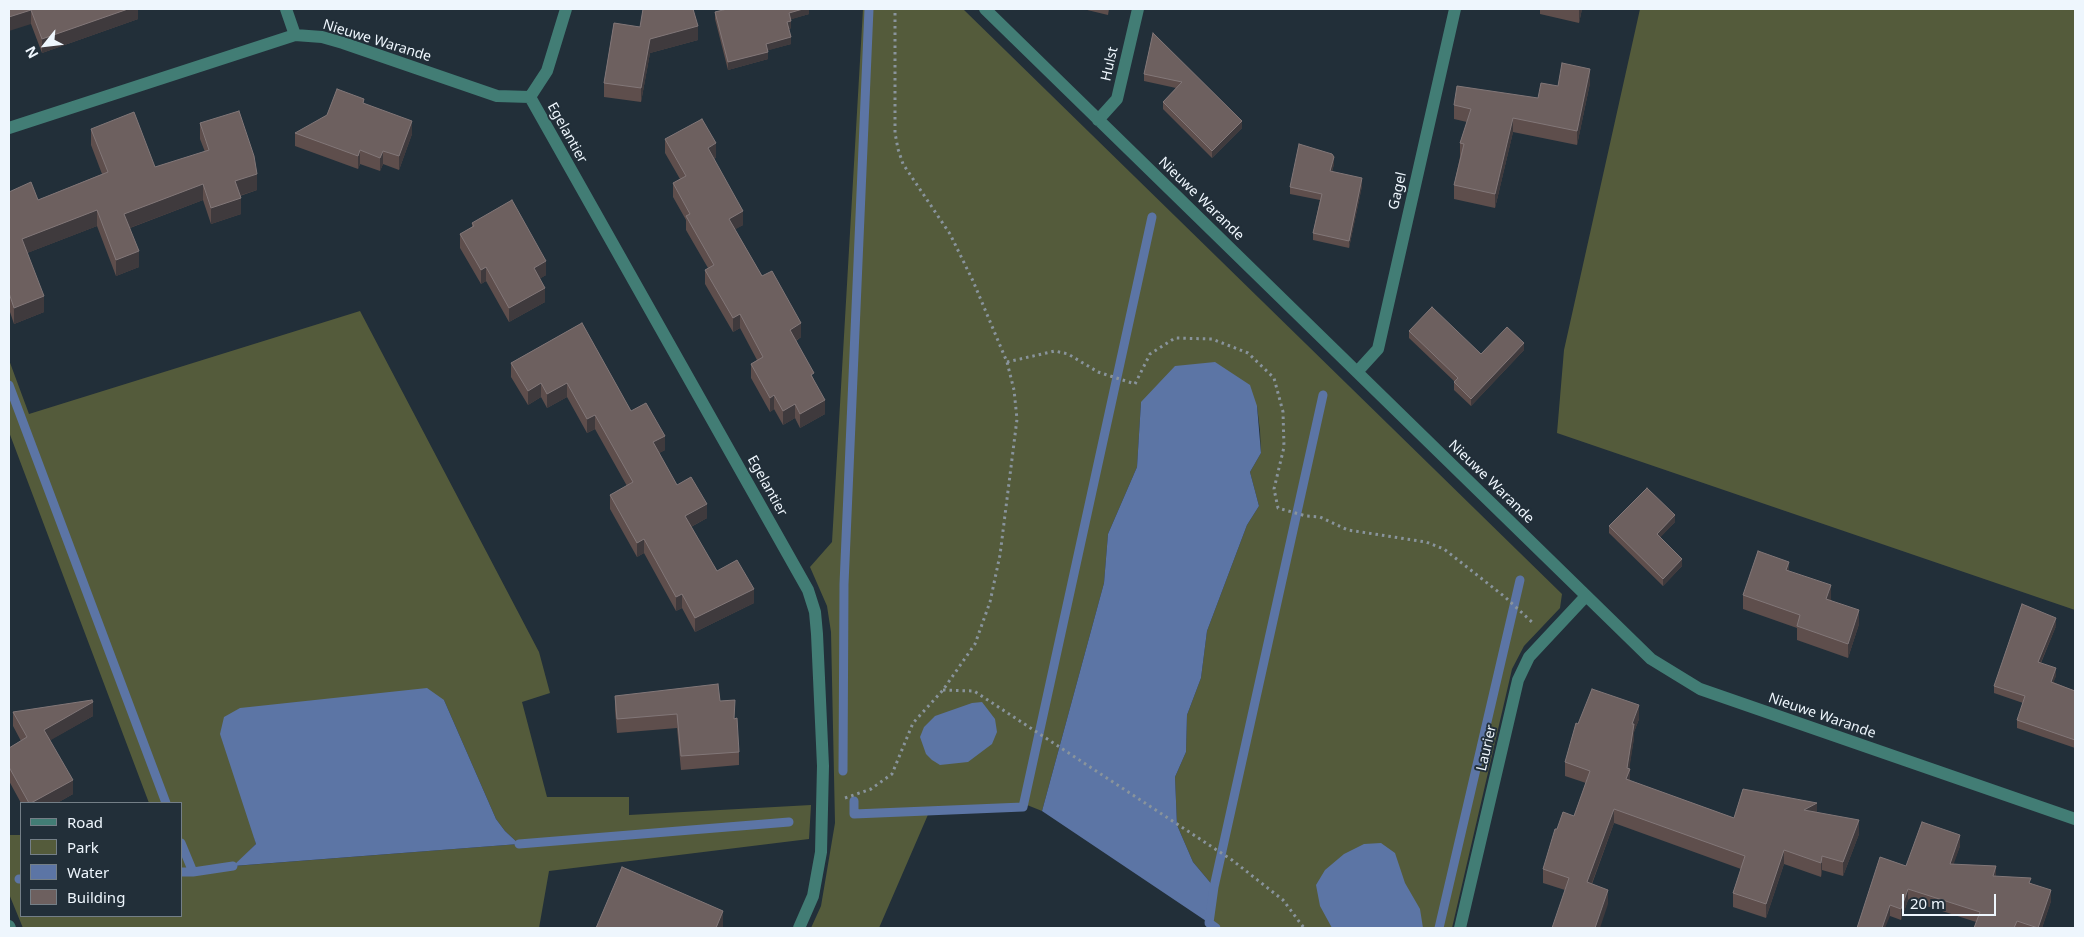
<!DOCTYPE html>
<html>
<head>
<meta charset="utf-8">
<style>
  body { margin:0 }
  #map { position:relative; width:2084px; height:937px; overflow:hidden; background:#222f39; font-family:"Noto Sans",sans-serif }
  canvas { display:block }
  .frame { position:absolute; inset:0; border:10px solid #eef6fd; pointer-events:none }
  .legend { position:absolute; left:20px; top:802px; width:162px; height:115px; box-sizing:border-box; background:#222f39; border:1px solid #747f87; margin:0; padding:6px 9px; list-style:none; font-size:15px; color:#eef6fd }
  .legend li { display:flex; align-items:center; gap:10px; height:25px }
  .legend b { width:25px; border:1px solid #747f87 }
  .north { position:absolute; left:20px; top:20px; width:50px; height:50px; -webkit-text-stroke:4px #222f39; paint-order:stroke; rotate:241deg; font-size:14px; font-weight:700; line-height:20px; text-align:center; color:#eef6fd }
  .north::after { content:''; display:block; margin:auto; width:18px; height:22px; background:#eef6fd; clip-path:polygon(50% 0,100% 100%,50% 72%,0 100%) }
  .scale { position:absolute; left:1902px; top:894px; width:94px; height:22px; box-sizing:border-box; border:2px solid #eef6fd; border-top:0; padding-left:6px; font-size:15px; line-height:18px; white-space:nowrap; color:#eef6fd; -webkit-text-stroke:4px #222f39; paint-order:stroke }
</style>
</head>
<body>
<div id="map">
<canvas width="2084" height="937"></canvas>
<div class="frame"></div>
<ul class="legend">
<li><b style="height:6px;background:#427d75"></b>Road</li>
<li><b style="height:14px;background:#545b3b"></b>Park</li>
<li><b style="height:14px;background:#5c75a5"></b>Water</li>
<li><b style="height:14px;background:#6d605f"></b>Building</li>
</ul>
<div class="north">N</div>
<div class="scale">20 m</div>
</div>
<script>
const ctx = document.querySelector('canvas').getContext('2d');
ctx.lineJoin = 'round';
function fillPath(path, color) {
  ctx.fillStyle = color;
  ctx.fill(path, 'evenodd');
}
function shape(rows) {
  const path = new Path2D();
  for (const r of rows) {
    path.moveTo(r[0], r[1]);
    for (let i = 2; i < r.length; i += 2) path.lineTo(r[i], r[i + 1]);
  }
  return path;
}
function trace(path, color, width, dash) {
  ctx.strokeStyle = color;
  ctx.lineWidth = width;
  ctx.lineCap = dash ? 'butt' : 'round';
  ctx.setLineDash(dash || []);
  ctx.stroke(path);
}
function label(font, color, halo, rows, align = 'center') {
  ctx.font = font + ' "Noto Sans",sans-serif';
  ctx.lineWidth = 4;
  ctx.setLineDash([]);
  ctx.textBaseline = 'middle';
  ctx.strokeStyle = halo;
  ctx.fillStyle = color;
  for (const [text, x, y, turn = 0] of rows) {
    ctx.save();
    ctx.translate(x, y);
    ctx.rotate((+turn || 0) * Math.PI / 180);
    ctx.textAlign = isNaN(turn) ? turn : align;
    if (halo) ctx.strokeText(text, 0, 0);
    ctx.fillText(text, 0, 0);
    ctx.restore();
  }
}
fillPath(shape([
  [863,9,963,9,1562,594,1560,608,1524,646,1512,669,1452,928,1216,928,1209,923,1214,887,1193,862,1177,825,1175,777,1186,752,1187,715,1201,678,1207,631,1247,525,1259,506,1250,472,1261,453,1260,431,1257,406,1141,402,1137,467,1108,534,1104,583,1042,811,1022,803,930,810,879,928,811,928,821,906,835,823,831,632,827,606,810,567,832,542],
  [1640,9,2075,9,2075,610,1557,433,1564,350],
  [360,311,539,652,550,693,522,702,547,797,629,797,629,815,811,805,809,839,549,871,539,928,23,928,9,894,9,835,21,835,21,916,181,916,181,803,149,803,9,432,9,360,29,414],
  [444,700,496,819,505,831,519,844,234,866,256,844,252,828]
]), '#545b3b');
fillPath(shape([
  [1215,362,1250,385,1257,406,1261,453,1250,472,1259,506,1247,525,1207,631,1201,678,1187,715,1186,752,1175,777,1177,825,1193,862,1214,887,1209,923,1042,811,1104,583,1108,534,1137,467,1141,402,1175,366],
  [427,688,444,700,496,819,505,831,519,844,233,866,256,844,220,734,224,717,240,708],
  [982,702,995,719,997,732,992,744,968,762,940,765,932,760,926,754,920,737,924,727,935,716,972,703],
  [1381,843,1395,853,1405,883,1420,909,1423,928,1332,928,1320,906,1316,885,1325,870,1344,854,1364,844]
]), '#5c75a5');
trace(shape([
  [9,385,166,803],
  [843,771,844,584,869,9],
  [854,801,854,814,1023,807,1152,217],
  [181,843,193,872,233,866],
  [519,844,789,822],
  [181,872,193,872],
  [19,879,21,879],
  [1216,928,1209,923,1214,887,1323,395],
  [1439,928,1520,580]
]), '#5c75a5', 9);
trace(shape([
  [1007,362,1055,351,1068,354,1098,372,1135,384,1150,354,1175,338,1212,339,1248,353,1274,378,1283,412,1284,447,1274,489,1278,508,1306,516,1320,517,1348,530,1426,542,1444,549,1505,597,1533,623],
  [943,690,974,691,1232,860,1283,900,1304,928],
  [845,798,871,789,892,774,913,723,943,690,975,644,990,602,1000,555,1017,419,1014,390,1007,362,973,281,950,234,903,164,898,149,895,133,895,9]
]), '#89949c', 3, [2.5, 4]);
trace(shape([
  [286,9,295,35],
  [985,9,1651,659,1700,689,2075,819],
  [530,97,808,590,815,612,817,634,823,766,821,852,813,896,799,928],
  [1098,120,1117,99,1138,9],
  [9,128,295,35,322,37,343,43,497,96,530,97,547,71,566,9],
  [1357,372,1378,349,1455,9],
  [9,926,10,928],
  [1460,928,1518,680,1529,657,1586,596]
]), '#427d75', 12);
fillPath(shape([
  [9,9,138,9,138,19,42,53,31,24],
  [809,9,809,14,791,19,791,28,789,29,791,44,768,50,768,59,728,70,715,19,715,12],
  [1083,9,1109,9,1108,15],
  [1540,9,1582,9,1579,23,1540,14],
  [614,23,698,40,650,53,641,102,604,97,604,83],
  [1153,33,1242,128,1212,158,1163,109,1163,102,1176,88,1144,81,1144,74],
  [1590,83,1577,145,1513,132,1495,208,1454,199,1454,185,1460,157,1460,143,1467,122,1454,119,1454,105,1538,98,1558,86],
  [364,104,412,134,399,170,383,164,380,171,360,164,358,169,295,146,295,133],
  [200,123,257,190,240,196,241,214,211,224,203,200,130,228,139,267,116,276,97,226,27,253,44,312,14,324,9,309,9,192,38,200,102,174,91,145,91,129,155,167,205,152,200,139],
  [665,139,716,157,714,159,743,225,735,229,762,276,801,337,796,341,814,380,825,414,800,428,795,418,783,425,774,409,770,412,751,378,751,364,757,360,740,328,733,332,705,284,705,270,708,268,686,230,686,220,673,197,673,183,680,179,665,153],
  [1334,164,1332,172,1362,186,1349,248,1313,240,1313,233,1320,200,1290,194,1290,187],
  [472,223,546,275,539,279,545,302,509,322,486,281,481,284,460,248,460,234,472,227],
  [582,323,631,411,665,450,659,453,677,485,707,518,691,527,717,571,754,603,695,632,682,608,676,611,644,553,637,557,610,509,610,495,627,486,595,429,587,433,567,397,547,408,541,397,528,405,511,377,511,363],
  [1409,331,1481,354,1524,350,1471,406,1454,390,1454,381,1409,338],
  [1675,522,1660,537,1682,566,1663,586,1609,533,1609,526],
  [1789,571,1831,599,1831,600,1859,624,1848,658,1797,640,1797,628,1743,609,1743,595],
  [2056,626,2041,663,2056,676,2053,682,2075,691,2075,748,2017,728,2017,720,2023,703,1994,693,1994,686],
  [615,696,720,701,735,719,739,752,739,765,681,770,677,728,617,733,615,710],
  [13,712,93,716,50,740,73,794,57,803,21,803,9,781,9,748,21,741,13,726],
  [1639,719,1634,732,1634,738,1629,768,1630,781,1734,818,1817,812,1859,834,1843,876,1822,870,1821,877,1784,864,1766,918,1733,907,1733,893,1741,869,1614,823,1592,884,1608,904,1565,890,1543,883,1543,869,1557,829,1574,816,1586,783,1565,776,1565,762,1578,724],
  [1960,846,1953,864,1996,877,2031,883,2051,901,2042,928,1974,928,1976,922,1908,900,1901,920,1890,916,1880,857,1906,866]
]), '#5e4e4c');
fillPath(shape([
  [128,9,138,9,138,19,42,53,42,39],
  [803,9,809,9,809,14,789,20,789,13],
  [1579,9,1582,9,1579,23],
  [31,10,31,24,9,31,9,17],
  [791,21,791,28,787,29,787,22],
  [698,26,698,40,650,53,641,102,641,88,650,39],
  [791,37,791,44,766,51,766,44],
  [768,52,768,59,728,70,728,62],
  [1590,69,1590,83,1577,145,1577,131],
  [1513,118,1513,132,1495,208,1495,194],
  [412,121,412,134,399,170,399,156],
  [1242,121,1242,128,1212,158,1212,151],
  [716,143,716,157,708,162,708,148],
  [360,150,360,164,358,169,358,156],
  [383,151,383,164,380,171,380,158],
  [1334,157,1334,164,1330,178,1330,171],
  [257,174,257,190,235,197,235,181],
  [1362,178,1362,186,1349,248,1349,241],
  [203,184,203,200,124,230,124,214],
  [241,198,241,214,211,224,211,208],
  [97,210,97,226,22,255,22,239],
  [743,211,743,225,729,233,729,219],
  [139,251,139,267,116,276,116,260],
  [546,261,546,275,534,282,534,268],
  [486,267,486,281,481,284,481,270],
  [545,288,545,302,509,322,509,308],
  [44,296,44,312,14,324,14,308],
  [740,314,740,328,733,332,733,318],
  [801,323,801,337,790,344,790,330],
  [1524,343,1524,350,1471,406,1471,399],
  [541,383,541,397,528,405,528,391],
  [567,383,567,397,547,408,547,394],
  [774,395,774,409,770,412,770,398],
  [825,400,825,414,800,428,800,414],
  [795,404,795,418,783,425,783,411],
  [595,415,595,429,587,433,587,419],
  [665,436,665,450,653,456,653,442],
  [707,504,707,518,685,530,685,516],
  [1675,515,1675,522,1657,541,1657,534],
  [644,539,644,553,637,557,637,543],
  [1682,559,1682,566,1663,586,1663,579],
  [1789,562,1789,576,1786,570],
  [1831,585,1831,599,1826,613,1826,599],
  [754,589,754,603,695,632,695,618],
  [682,594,682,608,676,611,676,597],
  [1859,610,1859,624,1848,658,1848,644],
  [2056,618,2056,626,2038,669,2038,662],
  [2056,668,2056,676,2051,689,2051,682],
  [93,702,93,716,44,744,44,730],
  [1639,705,1639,719,1634,732,1634,738,1629,771,1630,769,1630,782,1626,779,1627,768,1632,724],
  [73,780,73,794,57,803,31,803],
  [1817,803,1817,817,1804,810],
  [1614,809,1614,823,1587,896,1587,882],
  [1859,820,1859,834,1843,876,1843,862],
  [1960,835,1960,846,1950,875,1950,864],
  [1784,850,1784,864,1766,918,1766,904],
  [1822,856,1822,870,1821,877,1821,863],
  [1996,866,1996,877,1993,876],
  [1908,889,1908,900,1901,920,1901,909],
  [1608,890,1608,904,1600,928,1595,928],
  [2051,890,2051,901,2042,928,2038,928],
  [1890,905,1890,916,1885,928,1882,928],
  [723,911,723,928,716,928]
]), '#3f3a3d');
const building = shape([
  [9,9,128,9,42,39,31,10,9,17,9,9],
  [643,9,693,9,698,26,650,39,641,88,604,83,614,23,640,27,643,9],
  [727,9,803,9,789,13,791,21,787,22,791,37,766,44,768,52,728,62,715,12,727,9],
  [1153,33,1242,121,1212,151,1163,102,1182,82,1144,74,1153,33],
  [1562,63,1590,69,1577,131,1513,118,1495,194,1454,185,1464,144,1460,143,1471,109,1454,105,1457,86,1538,98,1541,83,1558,86,1562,63],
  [337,89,364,99,363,103,412,121,399,156,383,151,380,158,360,150,358,156,295,133,327,115,337,89],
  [239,111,254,156,257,174,235,181,241,198,211,208,203,184,124,214,139,251,116,260,97,210,22,239,44,296,14,308,9,293,9,192,31,182,38,200,108,172,91,129,134,112,155,167,209,150,200,123,239,111],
  [702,119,716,143,708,148,743,211,729,219,762,276,772,271,801,323,790,330,814,373,811,375,825,400,800,414,795,404,783,411,774,395,770,398,751,364,763,357,740,314,733,318,705,270,714,265,686,216,690,214,673,183,686,176,665,139,702,119],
  [1299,144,1332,154,1334,157,1330,171,1362,178,1349,241,1313,233,1322,194,1290,187,1299,144],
  [512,200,546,261,534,268,545,288,509,308,486,267,481,270,460,234,474,226,472,223,512,200],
  [1432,307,1481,354,1507,327,1524,343,1471,399,1454,382,1458,378,1409,331,1432,307],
  [582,323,631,411,646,403,665,436,653,442,677,485,691,477,707,504,685,516,717,571,737,560,754,589,695,618,682,594,676,597,644,539,637,543,610,495,633,482,595,415,587,419,567,383,547,394,541,383,528,391,511,363,582,323],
  [1647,488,1675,515,1657,534,1682,559,1663,579,1609,526,1647,488],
  [1758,551,1789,562,1786,570,1831,585,1826,599,1859,610,1848,644,1797,626,1800,615,1743,595,1758,551],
  [2022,604,2056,618,2038,662,2056,668,2051,682,2075,691,2075,740,2017,720,2025,696,1994,686,2022,604],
  [718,684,720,701,735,700,734,719,737,718,739,752,681,756,677,714,617,719,615,696,718,684],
  [1592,689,1639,705,1632,724,1634,724,1627,768,1630,769,1626,779,1734,818,1743,789,1817,803,1804,810,1859,820,1843,862,1822,856,1821,863,1784,850,1766,904,1733,893,1745,856,1614,809,1587,882,1608,890,1595,928,1552,928,1569,878,1543,869,1555,829,1557,829,1563,812,1574,816,1590,771,1565,762,1576,723,1578,724,1592,689],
  [92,700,93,702,44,730,73,780,31,803,29,803,9,767,9,748,27,737,13,712,92,700],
  [1922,822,1960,835,1950,864,1996,866,1993,876,2031,878,2029,883,2051,890,2038,928,2017,921,2014,928,1974,928,1980,912,1908,889,1901,909,1890,905,1882,928,1857,928,1880,857,1906,866,1922,822],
  [622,867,723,911,716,928,596,928,622,867]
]);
fillPath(building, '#6d605f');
trace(building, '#827778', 1);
label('14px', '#eef6fd', '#222f39', [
  ["Nieuwe Warande",377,41,17],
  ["Hulst",1110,64,-77],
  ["Egelantier",567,133,61],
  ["Gagel",1398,191,-77],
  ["Nieuwe Warande",1201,199,44],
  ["Nieuwe Warande",1491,482,44],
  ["Egelantier",767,486,61],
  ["Nieuwe Warande",1822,716,19],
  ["Laurier",1487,748,-77]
]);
</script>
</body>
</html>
